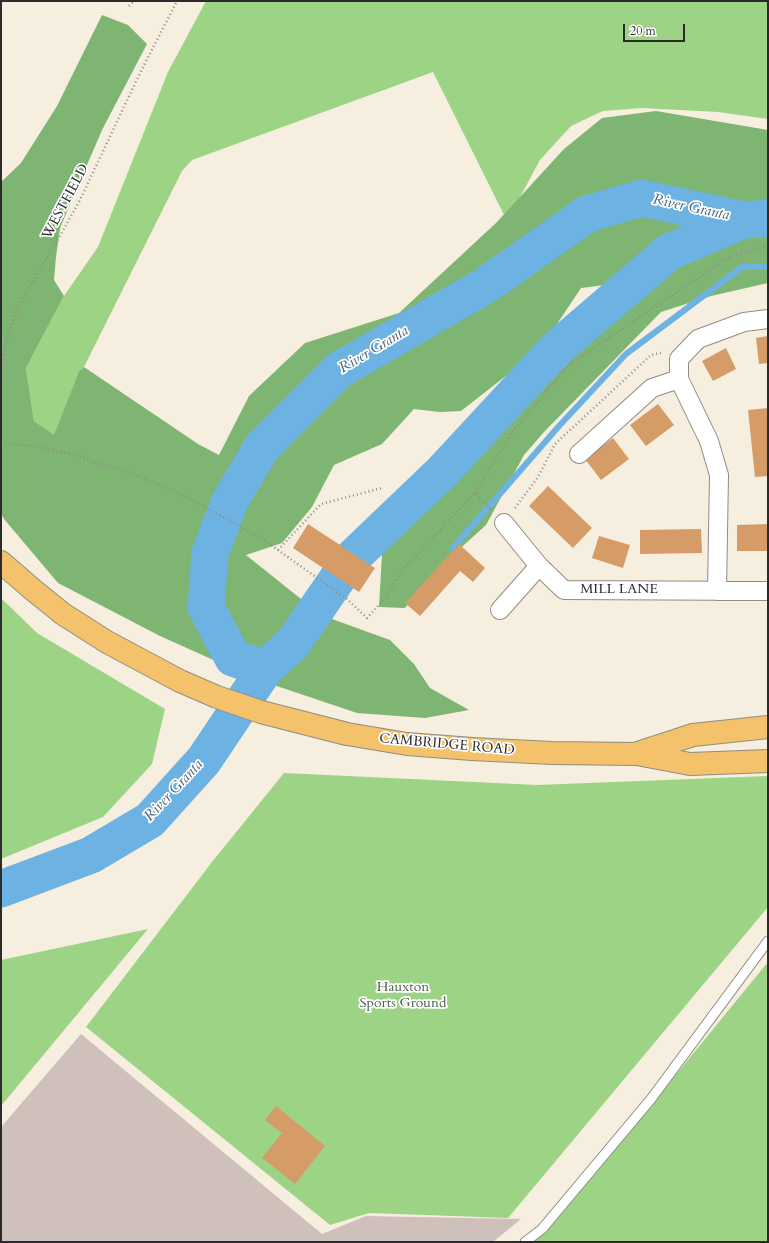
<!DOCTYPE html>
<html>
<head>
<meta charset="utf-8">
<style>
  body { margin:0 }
  #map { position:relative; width:769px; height:1243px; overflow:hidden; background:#f6eede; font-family:Cardo,serif }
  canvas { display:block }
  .frame { position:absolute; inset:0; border:2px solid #2b2b2b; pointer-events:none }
  .scale { position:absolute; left:623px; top:24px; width:62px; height:18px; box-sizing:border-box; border:2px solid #2b2b2b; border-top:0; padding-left:5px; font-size:12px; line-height:14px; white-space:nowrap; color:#2b2b2b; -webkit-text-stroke:3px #fff; paint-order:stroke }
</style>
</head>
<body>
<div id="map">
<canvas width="769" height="1243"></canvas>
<div class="frame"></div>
<div class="scale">20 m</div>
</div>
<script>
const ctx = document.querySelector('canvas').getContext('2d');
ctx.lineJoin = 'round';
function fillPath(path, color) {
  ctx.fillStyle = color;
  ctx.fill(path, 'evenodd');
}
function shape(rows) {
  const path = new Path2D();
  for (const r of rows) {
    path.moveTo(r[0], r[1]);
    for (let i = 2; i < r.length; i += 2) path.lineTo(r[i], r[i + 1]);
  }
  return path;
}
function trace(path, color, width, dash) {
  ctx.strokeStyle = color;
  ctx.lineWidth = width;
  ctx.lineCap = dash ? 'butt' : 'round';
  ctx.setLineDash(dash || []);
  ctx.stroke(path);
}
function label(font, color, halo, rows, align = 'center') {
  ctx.font = font + ' Cardo,serif';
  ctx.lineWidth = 3.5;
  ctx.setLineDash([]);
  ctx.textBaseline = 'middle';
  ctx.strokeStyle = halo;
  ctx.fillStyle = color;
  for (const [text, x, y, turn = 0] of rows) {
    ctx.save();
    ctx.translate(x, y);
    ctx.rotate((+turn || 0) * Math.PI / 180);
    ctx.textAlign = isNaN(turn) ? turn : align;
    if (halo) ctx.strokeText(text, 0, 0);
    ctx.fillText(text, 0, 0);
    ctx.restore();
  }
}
fillPath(shape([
  [81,1034,322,1234,366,1216,521,1219,493,1242,1,1242,1,1127]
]), '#d0c0bc');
fillPath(shape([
  [206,1,768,1,768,119,718,112,642,108,603,111,571,126,540,160,507,221,433,72,192,160,182,171,84,367,79,371,54,436,34,421,26,368,64,296,98,247,168,72],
  [1,598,37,633,165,709,152,764,103,817,1,859],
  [284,773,537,785,768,776,768,907,508,1218,369,1213,330,1225,86,1027,212,862],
  [148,929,1,1106,1,960],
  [768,962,768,1242,534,1242,545,1232,629,1132]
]), '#9dd385');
fillPath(shape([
  [102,15,128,25,147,44,102,130,60,228,56,257,54,280,64,296,26,368,34,421,54,435,79,371,84,367,198,444,219,455,249,396,305,343,399,313,496,223,564,149,602,118,656,111,768,130,768,283,711,296,661,312,544,432,524,455,486,525,432,574,405,608,379,607,382,554,370,520,426,491,447,442,545,377,568,353,609,316,621,283,581,288,553,330,516,368,461,411,440,412,414,409,382,444,334,465,312,507,282,543,246,555,321,615,390,640,414,664,430,688,469,710,425,718,357,713,256,679,160,636,58,583,4,519,1,513,1,432,2,428,1,427,1,182,21,163,57,106]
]), '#7eb572');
trace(shape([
  [453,548,559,426,626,354,742,267,768,266]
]), '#6cb2e2', 6);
trace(shape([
  [265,669,233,658,206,607,210,553,230,501,262,447,339,370,486,285,587,214,642,198,744,220],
  [1,889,91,855,150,820,204,760,265,669,293,643,351,559,442,472,556,349,669,252,744,220,768,218]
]), '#6cb2e2', 37);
fillPath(shape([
  [768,336,768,363,759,364,756,338],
  [726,348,736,369,713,381,702,361],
  [658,404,674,425,646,446,630,425],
  [768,408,768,476,755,477,748,410],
  [613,438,629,459,601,480,585,459],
  [548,486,592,528,573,548,529,506],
  [308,524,375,568,359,592,293,548],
  [768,524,768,551,737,551,737,525],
  [701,529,702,553,640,554,640,530],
  [599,536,630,545,623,568,592,558],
  [459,544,485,568,473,582,460,571,420,616,405,603],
  [276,1106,325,1146,295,1184,262,1158,282,1133,265,1120]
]), '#d59c68');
const lane = shape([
  [525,1242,542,1229,651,1099,768,941]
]);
const street = shape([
  [579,454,652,388,679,379],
  [504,523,539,566],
  [717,591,719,475,709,441,679,379,679,359,698,339,744,322,768,319],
  [500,610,539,566,564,590,768,591]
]);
const highway = shape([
  [1,562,32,589,63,614,107,642,180,681,217,697,261,712,347,734,407,744,472,749,552,753,637,754,690,764,768,761],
  [638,753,693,735,768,727]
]);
trace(lane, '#908c84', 11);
trace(street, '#908c84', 20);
trace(highway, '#908c84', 24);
trace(shape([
  [129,6,134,1],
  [1,387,2,366,5,346,17,309,61,234,80,200,140,73,177,1],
  [1,443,34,446,71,454,138,476,179,493,261,538,347,599,367,618,387,596,403,569,475,493,491,510],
  [475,493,512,432,570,364,731,256,768,246],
  [515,508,538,477,555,444,651,355,661,353],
  [278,550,321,504,382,488]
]), '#908c84', 2.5, [1, 3]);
trace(lane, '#fff', 9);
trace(street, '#fff', 18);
trace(highway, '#f4c26a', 22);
label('14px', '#2b2b2b', '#fff', [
  ["WESTFIELD",66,202,-62],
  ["MILL LANE",619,590],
  ["CAMBRIDGE ROAD",447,745,5]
]);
label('14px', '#4d5d46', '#fff', [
  ["Hauxton",403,988],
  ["Sports Ground",403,1004]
]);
label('italic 15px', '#456174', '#fff', [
  ["River Granta",691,208,12],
  ["River Granta",374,350,-31],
  ["River Granta",174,791,-47]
]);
</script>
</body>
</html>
